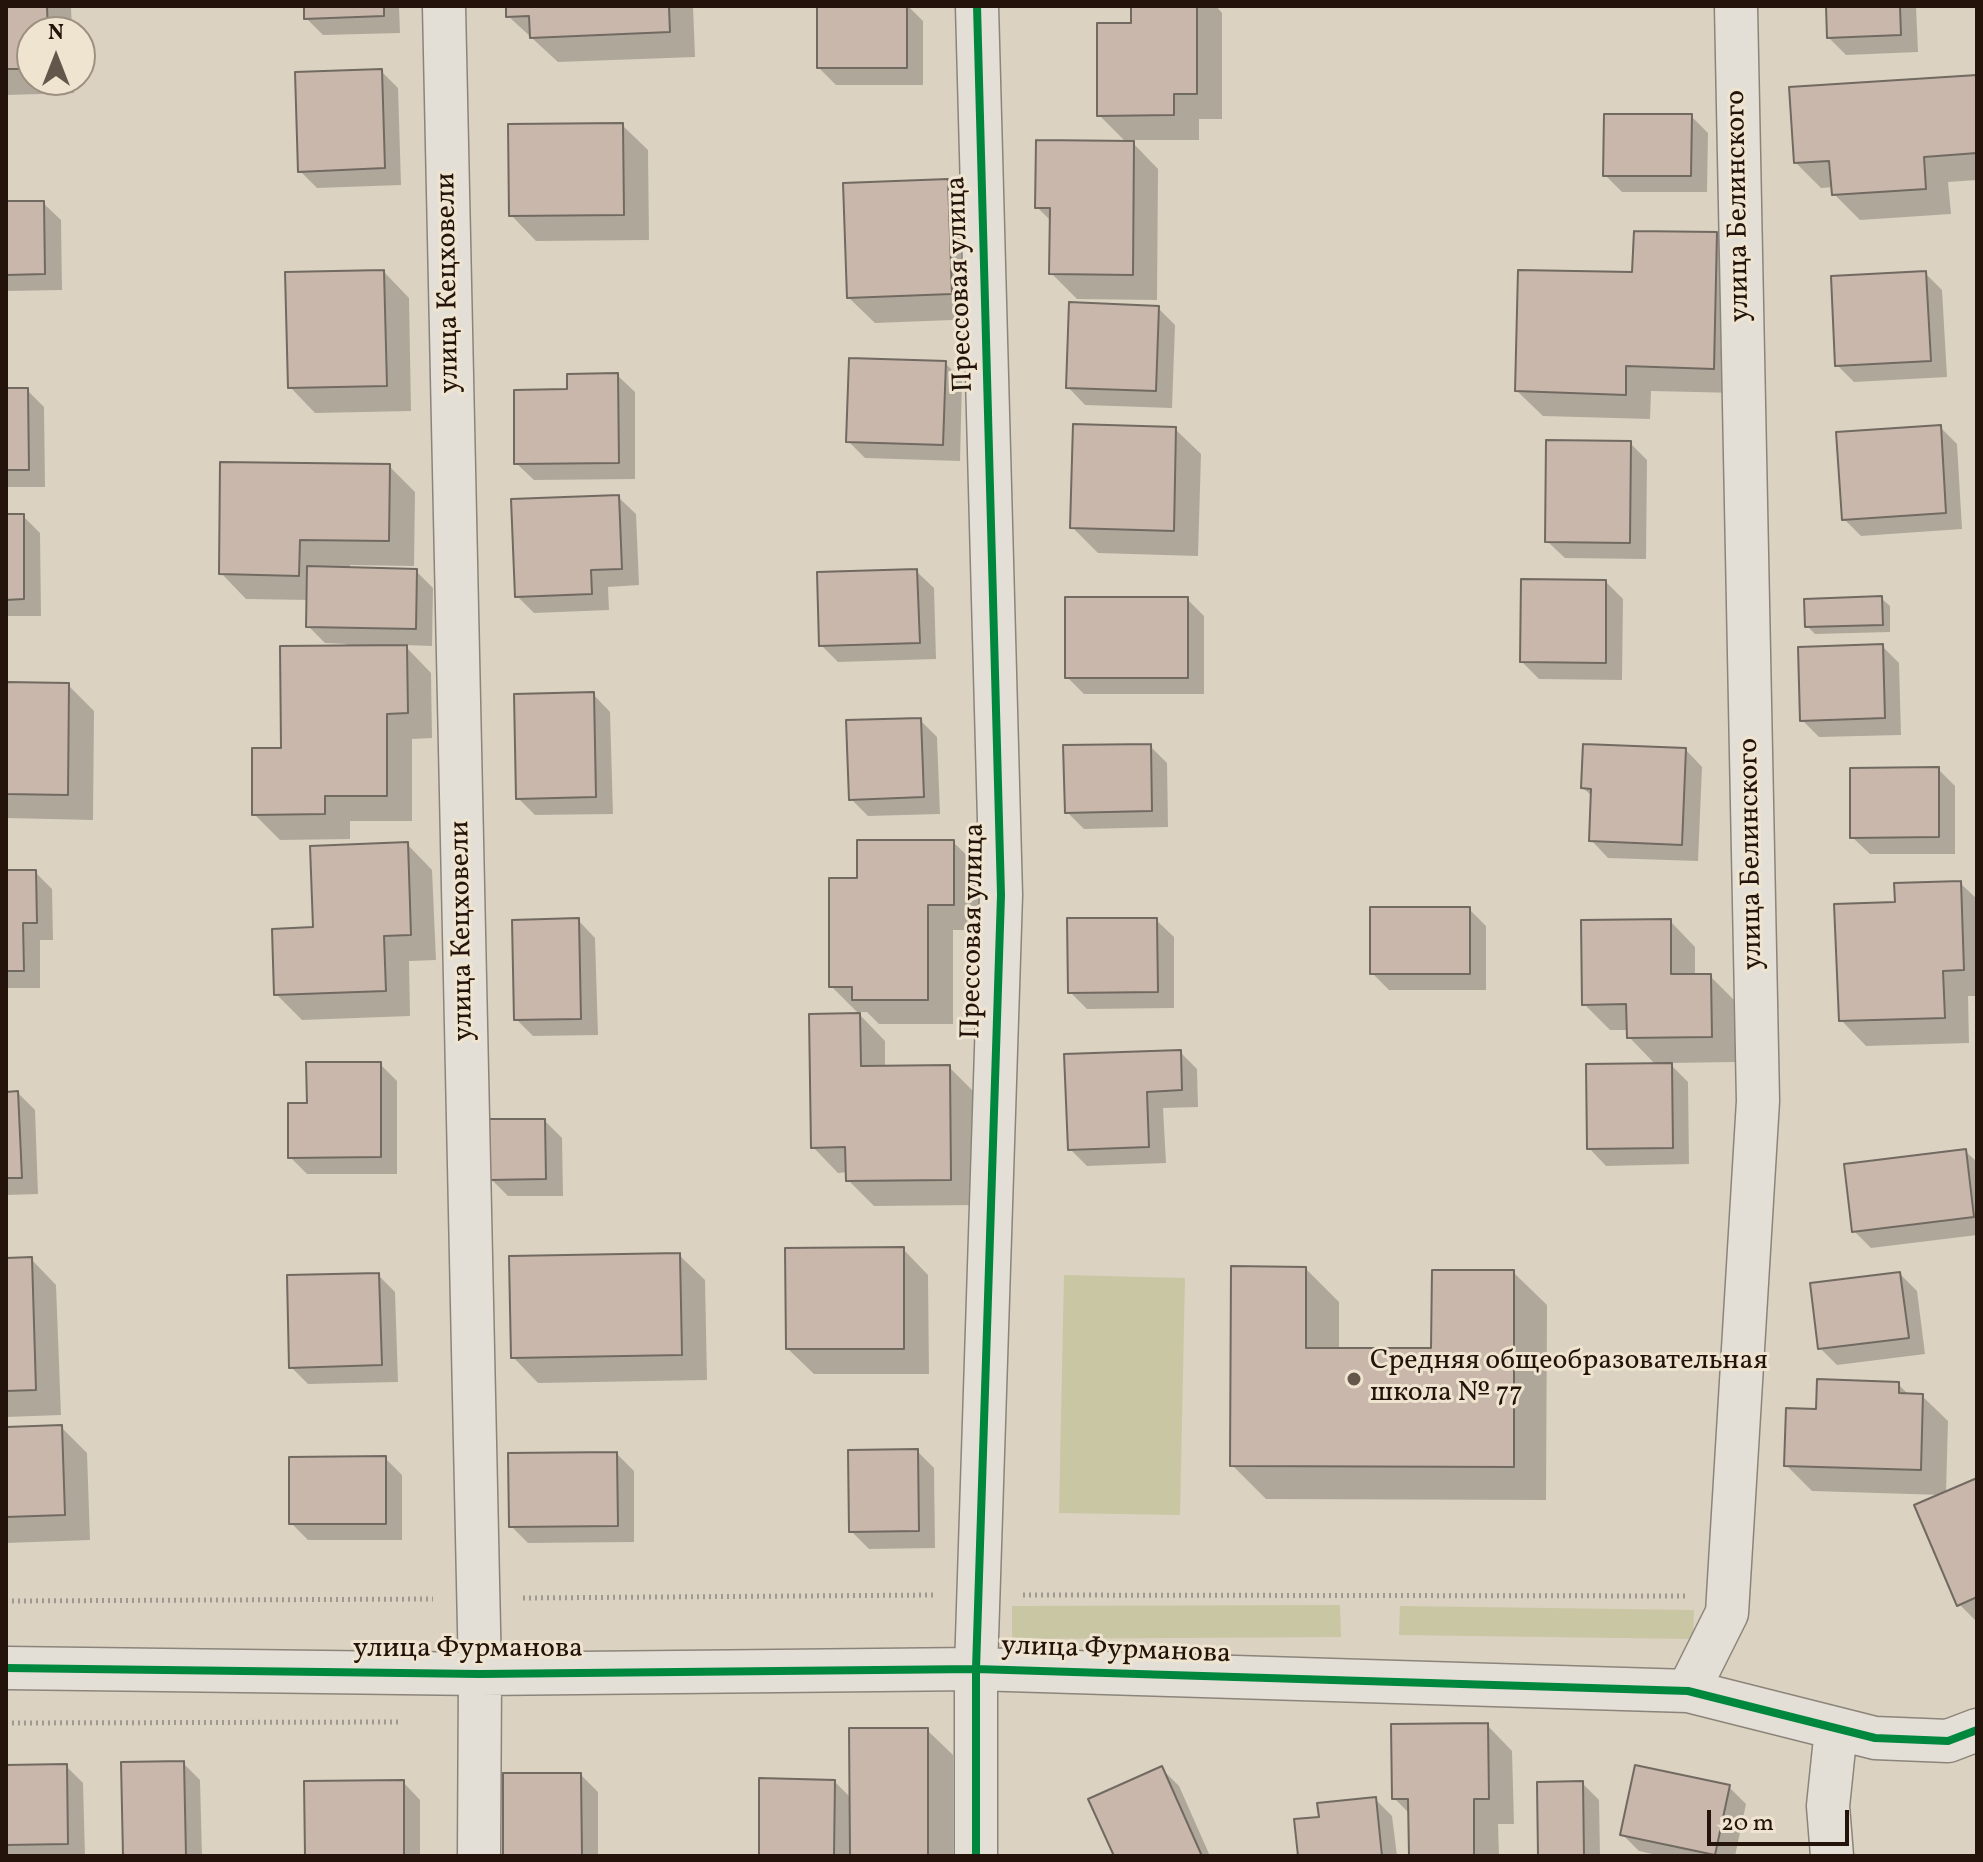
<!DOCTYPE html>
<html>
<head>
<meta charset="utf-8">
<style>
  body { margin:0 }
  #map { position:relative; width:1983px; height:1862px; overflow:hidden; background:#dbd2c1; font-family:Vollkorn,serif }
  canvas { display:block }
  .frame { position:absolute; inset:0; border:8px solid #23130a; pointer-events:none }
  .north { position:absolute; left:16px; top:16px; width:80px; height:80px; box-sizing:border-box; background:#efe4d0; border:2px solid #9d9081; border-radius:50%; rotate:0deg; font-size:22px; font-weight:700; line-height:32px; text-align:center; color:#23130a }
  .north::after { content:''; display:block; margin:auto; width:28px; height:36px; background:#63564a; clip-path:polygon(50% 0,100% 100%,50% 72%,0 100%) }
  .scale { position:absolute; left:1707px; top:1810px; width:142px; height:36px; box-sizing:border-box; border:4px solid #23130a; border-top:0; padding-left:10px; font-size:24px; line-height:28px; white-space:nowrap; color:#23130a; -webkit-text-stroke:6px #efe4d0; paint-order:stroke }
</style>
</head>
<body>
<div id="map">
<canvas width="1983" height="1862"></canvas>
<div class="frame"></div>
<div class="north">N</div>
<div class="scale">20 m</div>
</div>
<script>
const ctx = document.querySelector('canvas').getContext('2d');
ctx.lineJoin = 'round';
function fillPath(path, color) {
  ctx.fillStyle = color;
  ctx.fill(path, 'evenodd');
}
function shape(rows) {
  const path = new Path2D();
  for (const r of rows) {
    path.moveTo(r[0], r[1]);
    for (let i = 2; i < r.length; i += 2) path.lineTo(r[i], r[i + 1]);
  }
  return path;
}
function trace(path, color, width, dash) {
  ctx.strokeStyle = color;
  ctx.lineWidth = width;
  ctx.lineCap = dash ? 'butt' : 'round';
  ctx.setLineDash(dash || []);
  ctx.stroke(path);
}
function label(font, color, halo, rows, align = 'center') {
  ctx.font = font + ' Vollkorn,serif';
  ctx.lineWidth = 6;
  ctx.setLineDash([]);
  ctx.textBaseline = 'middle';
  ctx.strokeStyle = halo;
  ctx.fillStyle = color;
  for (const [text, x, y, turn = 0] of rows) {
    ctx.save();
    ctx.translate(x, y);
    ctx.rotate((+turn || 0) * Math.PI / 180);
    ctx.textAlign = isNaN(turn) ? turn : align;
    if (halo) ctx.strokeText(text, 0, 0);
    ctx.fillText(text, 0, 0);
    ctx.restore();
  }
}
fillPath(shape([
  [1064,1275,1185,1278,1180,1515,1059,1513],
  [1340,1605,1341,1637,1012,1639,1012,1606],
  [1400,1606,1694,1610,1693,1639,1399,1635]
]), '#c9c6a3');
fillPath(shape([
  [6,6,71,6,72,32,32,32,32,80,73,80,74,93,6,95],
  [306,6,399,6,400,33,323,35,306,18],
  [508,6,693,6,695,57,558,62,508,16],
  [819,6,908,6,923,21,923,85,836,85,819,68],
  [1133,6,1216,6,1222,13,1222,119,1199,119,1199,140,1130,140,1158,169,1157,300,1077,299,1051,273,1052,222,1037,207,1127,143,1099,115,1133,25],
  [1828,6,1916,6,1918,52,1846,55,1829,38],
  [381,71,398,88,401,185,317,188,300,171],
  [1977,77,1977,180,1948,182,1951,214,1860,220,1834,194,1834,187,1821,188,1795,162],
  [1691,116,1708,133,1707,192,1622,192,1605,175],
  [622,125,648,150,649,240,536,241,511,215],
  [947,181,973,206,977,319,875,323,849,298],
  [6,203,43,203,61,220,62,290,6,291],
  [1716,234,1742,260,1739,393,1651,391,1650,419,1543,416,1517,391,1634,274],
  [384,272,409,298,411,411,315,413,290,387],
  [1925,273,1942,290,1947,377,1854,382,1837,365],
  [1158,308,1175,325,1172,408,1085,405,1068,387],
  [945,363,962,380,960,461,865,458,848,441],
  [617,375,635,392,635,479,534,480,516,463,569,391],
  [6,390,27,390,44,407,45,487,6,487],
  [1940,427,1957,444,1962,529,1861,536,1844,519],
  [1175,429,1201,454,1198,556,1098,553,1072,527],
  [1630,443,1647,460,1646,559,1565,558,1547,541],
  [389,466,415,492,414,566,350,565,350,569,416,571,433,588,432,646,404,645,431,673,432,738,412,739,412,821,350,821,350,839,280,840,254,814,283,750,346,644,325,643,308,626,309,600,246,599,221,573],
  [618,497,636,514,639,585,608,587,609,610,534,613,517,596],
  [6,516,23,516,40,533,41,616,6,616],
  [916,571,934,588,936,659,838,662,821,645],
  [1606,582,1623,599,1622,680,1539,679,1522,662],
  [1881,598,1890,606,1890,632,1815,634,1807,626],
  [1187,599,1204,616,1204,694,1084,694,1067,677],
  [1882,646,1899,663,1901,735,1819,737,1802,720],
  [6,685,68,685,94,711,93,820,6,818],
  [593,694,610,712,613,814,535,815,518,798],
  [920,720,937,737,940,814,868,816,851,799],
  [1150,746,1167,763,1168,827,1084,829,1067,812],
  [1685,749,1702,767,1698,861,1608,858,1591,840,1593,797,1583,788],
  [1938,769,1955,786,1955,854,1870,854,1852,837],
  [953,842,979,867,979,930,953,930,953,1024,879,1024,867,1012,857,1012,831,986,859,880],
  [407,844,432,870,436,960,409,961,410,1016,302,1020,276,994,315,929],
  [6,872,35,872,52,889,53,940,40,940,40,988,6,988],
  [1960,883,1977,899,1977,996,1968,996,1969,1043,1866,1046,1841,1020,1897,904],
  [1469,909,1486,926,1486,990,1389,990,1372,973],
  [578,920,595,938,598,1035,533,1036,516,1019],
  [1156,920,1174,937,1174,1008,1087,1009,1070,992],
  [1670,921,1695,947,1695,976,1710,976,1736,1002,1736,1062,1669,1063,1688,1082,1689,1164,1606,1166,1589,1148,1656,1065,1629,1037,1629,1030,1610,1030,1584,1004],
  [860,1015,885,1041,885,1068,949,1067,975,1093,976,1205,874,1206,848,1180,848,1172,838,1173,813,1147],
  [1180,1052,1197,1069,1198,1107,1163,1108,1166,1163,1087,1166,1070,1149],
  [380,1064,397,1081,397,1174,307,1174,290,1157,309,1105],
  [18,1093,35,1110,38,1194,6,1195,6,1094],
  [545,1121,562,1138,563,1196,508,1196,491,1179],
  [1965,1151,1977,1162,1977,1235,1871,1248,1854,1231],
  [903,1249,928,1275,929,1374,814,1374,788,1349],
  [679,1255,705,1280,707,1380,538,1383,513,1357],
  [31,1259,56,1285,61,1415,6,1417,6,1260],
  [1306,1269,1339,1302,1339,1350,1433,1350,1513,1272,1547,1305,1546,1500,1266,1499,1232,1465],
  [1900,1274,1917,1291,1925,1354,1837,1365,1820,1348],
  [378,1275,395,1292,398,1382,308,1384,291,1367],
  [1898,1384,1909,1395,1922,1396,1948,1421,1946,1493,1977,1480,1976,1621,1959,1604,1943,1495,1812,1491,1786,1465,1818,1411],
  [61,1427,87,1453,90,1540,6,1543,6,1429],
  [917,1451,934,1468,935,1548,869,1549,851,1531],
  [617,1454,634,1471,634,1542,528,1543,511,1526],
  [385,1458,402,1475,402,1540,308,1540,291,1523],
  [1487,1725,1512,1751,1514,1824,1498,1824,1499,1856,1410,1856,1410,1814,1394,1798],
  [927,1730,953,1755,953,1856,761,1856,835,1782,852,1799],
  [183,1763,200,1780,202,1856,125,1856],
  [66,1766,83,1783,85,1856,6,1856,6,1767],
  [1162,1769,1179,1786,1210,1856,1116,1856],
  [581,1775,598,1792,598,1856,505,1856],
  [403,1782,420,1800,420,1856,307,1856],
  [1582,1783,1599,1800,1600,1856,1540,1856],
  [1729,1787,1746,1804,1735,1856,1661,1856,1639,1851,1622,1834],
  [1375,1799,1392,1816,1397,1856,1300,1856,1321,1818]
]), '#0003');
const building = shape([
  [6,6,47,6,48,32,32,32,32,69,6,69,6,6],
  [304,6,384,6,384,16,304,19,304,6],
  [506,6,669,6,670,32,530,38,529,16,506,17,506,6],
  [817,6,907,6,907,68,817,68,817,6],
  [1131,6,1197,6,1197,94,1174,94,1174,115,1097,116,1097,23,1131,23,1131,6],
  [1826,6,1900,6,1901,35,1827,38,1826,6],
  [382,69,385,168,298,172,295,72,382,69],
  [1977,75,1977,153,1924,157,1926,189,1832,195,1829,161,1794,163,1789,87,1977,75],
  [1604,114,1692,114,1691,176,1603,176,1604,114],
  [623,123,624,215,509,216,508,124,623,123],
  [1036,140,1134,141,1133,275,1049,274,1050,208,1035,208,1036,140],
  [948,179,952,294,847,298,843,183,948,179],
  [6,201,44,201,45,274,6,275,6,201],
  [1634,231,1717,232,1714,369,1626,366,1626,395,1515,391,1518,270,1632,272,1634,231],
  [384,270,387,386,288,388,285,272,384,270],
  [1926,271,1931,361,1835,366,1831,276,1926,271],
  [1069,302,1159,306,1156,391,1066,388,1069,302],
  [849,358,946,361,943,445,846,442,849,358],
  [618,373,619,463,514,464,514,390,567,389,567,374,618,373],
  [6,388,28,388,29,470,6,470,6,388],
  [1073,424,1176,427,1174,531,1070,528,1073,424],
  [1941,425,1946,513,1842,520,1836,432,1941,425],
  [1546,440,1631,441,1630,543,1545,542,1546,440],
  [220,462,390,464,389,541,300,540,299,576,219,574,220,462],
  [619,495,622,569,591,570,592,594,515,597,511,499,619,495],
  [6,514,24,514,24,599,6,600,6,514],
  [307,566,417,569,416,629,306,627,307,566],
  [917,569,920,643,819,646,817,572,917,569],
  [1521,579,1606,580,1606,663,1520,662,1521,579],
  [1882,596,1883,625,1805,627,1804,599,1882,596],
  [1065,597,1188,597,1188,678,1065,678,1065,597],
  [1883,644,1885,718,1800,721,1798,647,1883,644],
  [407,645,408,713,387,714,387,796,325,796,325,814,252,815,252,748,281,748,280,646,407,645],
  [6,682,69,683,68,795,6,794,6,682],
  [594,692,596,797,516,799,514,694,594,692],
  [921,718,924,797,849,800,846,720,921,718],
  [1151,744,1152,811,1065,813,1063,745,1151,744],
  [1583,744,1686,748,1682,845,1589,841,1591,789,1581,788,1583,744],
  [1939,767,1939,837,1850,838,1850,768,1939,767],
  [857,840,954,840,954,905,928,905,928,1000,852,1000,852,987,829,987,829,878,857,878,857,840],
  [408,842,411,935,384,936,386,991,274,995,272,929,313,927,310,846,408,842],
  [6,870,36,870,37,923,23,923,24,971,6,971,6,870],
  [1961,881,1964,970,1943,971,1945,1018,1839,1021,1834,904,1895,902,1894,883,1961,881],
  [1370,907,1470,907,1470,974,1370,974,1370,907],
  [579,918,581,1019,514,1020,512,920,579,918],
  [1067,918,1157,918,1158,992,1068,993,1067,918],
  [1671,919,1671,974,1711,974,1712,1037,1627,1038,1626,1004,1582,1005,1581,920,1671,919],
  [860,1013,861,1066,950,1065,951,1180,846,1181,845,1147,811,1148,809,1014,860,1013],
  [1181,1050,1182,1090,1147,1092,1149,1147,1068,1150,1064,1054,1181,1050],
  [306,1062,381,1062,381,1157,288,1158,288,1103,307,1103,306,1062],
  [1672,1063,1673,1148,1587,1149,1586,1064,1672,1063],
  [18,1091,22,1178,6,1178,6,1092,18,1091],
  [488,1119,545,1119,546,1179,489,1180,488,1119],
  [1966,1149,1974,1217,1852,1232,1844,1164,1966,1149],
  [904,1247,904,1349,786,1349,785,1248,904,1247],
  [680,1253,682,1355,511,1358,509,1256,680,1253],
  [32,1257,36,1390,6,1391,6,1258,32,1257],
  [1231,1266,1306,1267,1306,1348,1431,1348,1432,1270,1514,1270,1514,1467,1230,1466,1231,1266],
  [1900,1272,1909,1338,1818,1349,1810,1283,1900,1272],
  [379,1273,382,1365,289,1368,287,1275,379,1273],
  [1817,1379,1899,1382,1899,1393,1923,1394,1921,1470,1784,1466,1786,1408,1816,1409,1817,1379],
  [62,1425,65,1515,6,1517,6,1427,62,1425],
  [918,1449,919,1531,849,1532,848,1450,918,1449],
  [617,1452,618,1526,509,1527,508,1453,617,1452],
  [386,1456,386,1524,289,1524,289,1457,386,1456],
  [1977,1478,1977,1597,1957,1606,1914,1505,1977,1478],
  [1488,1723,1489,1799,1474,1799,1474,1856,1409,1856,1408,1799,1392,1799,1391,1724,1488,1723],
  [849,1728,928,1728,928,1856,850,1856,849,1728],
  [184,1761,186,1856,123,1856,121,1762,184,1761],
  [67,1764,68,1844,6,1845,6,1765,67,1764],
  [1635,1765,1730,1785,1715,1855,1620,1835,1635,1765],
  [1162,1766,1202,1856,1114,1856,1088,1799,1162,1766],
  [503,1773,581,1773,582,1856,503,1856,503,1773],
  [759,1778,835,1780,834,1856,759,1856,759,1778],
  [404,1780,404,1856,305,1856,304,1781,404,1780],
  [1583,1781,1584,1856,1538,1856,1537,1782,1583,1781],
  [1376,1797,1382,1856,1298,1856,1294,1819,1319,1817,1317,1803,1376,1797]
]);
fillPath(building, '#c9b7ac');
trace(building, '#716a61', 2);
const street = shape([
  [444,6,480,1674,479,1856],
  [6,1668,480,1674,976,1669,1688,1691,1875,1738,1948,1741,1977,1730],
  [1688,1691,1727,1613,1758,1101,1736,6],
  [976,1856,976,1669,1001,895,977,6],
  [1832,1856,1828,1806,1836,1729]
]);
trace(street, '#8b847a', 45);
trace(shape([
  [1023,1595,1685,1596],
  [523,1598,933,1595],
  [6,1601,433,1599],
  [6,1723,401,1722]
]), '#9f9992', 5, [2, 4]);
trace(street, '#e4dfd6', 42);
trace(shape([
  [6,1668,480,1674,976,1669,1688,1691,1875,1738,1948,1741,1977,1730],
  [976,1856,976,1669,1001,895,977,6]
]), '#00873e', 8);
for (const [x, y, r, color] of [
  [1354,1379,8,"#63564a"]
]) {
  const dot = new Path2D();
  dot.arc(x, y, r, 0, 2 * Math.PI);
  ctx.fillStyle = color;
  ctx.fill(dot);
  trace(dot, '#efe4d0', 3);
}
label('28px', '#23130a', '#efe4d0', [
  ["улица Белинского",1740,206,-91],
  ["улица Кецховели",450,283,-91],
  ["Прессовая улица",962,284,-92],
  ["улица Белинского",1753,854,-91],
  ["улица Кецховели",464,931,-91],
  ["Прессовая улица",975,931,-89],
  ["улица Фурманова",468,1651],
  ["улица Фурманова",1116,1652,2]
]);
label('28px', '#23130a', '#efe4d0', [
  ["Средняя общеобразовательная",1370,1363],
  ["школа № 77",1370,1395]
], 'left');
</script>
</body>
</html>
